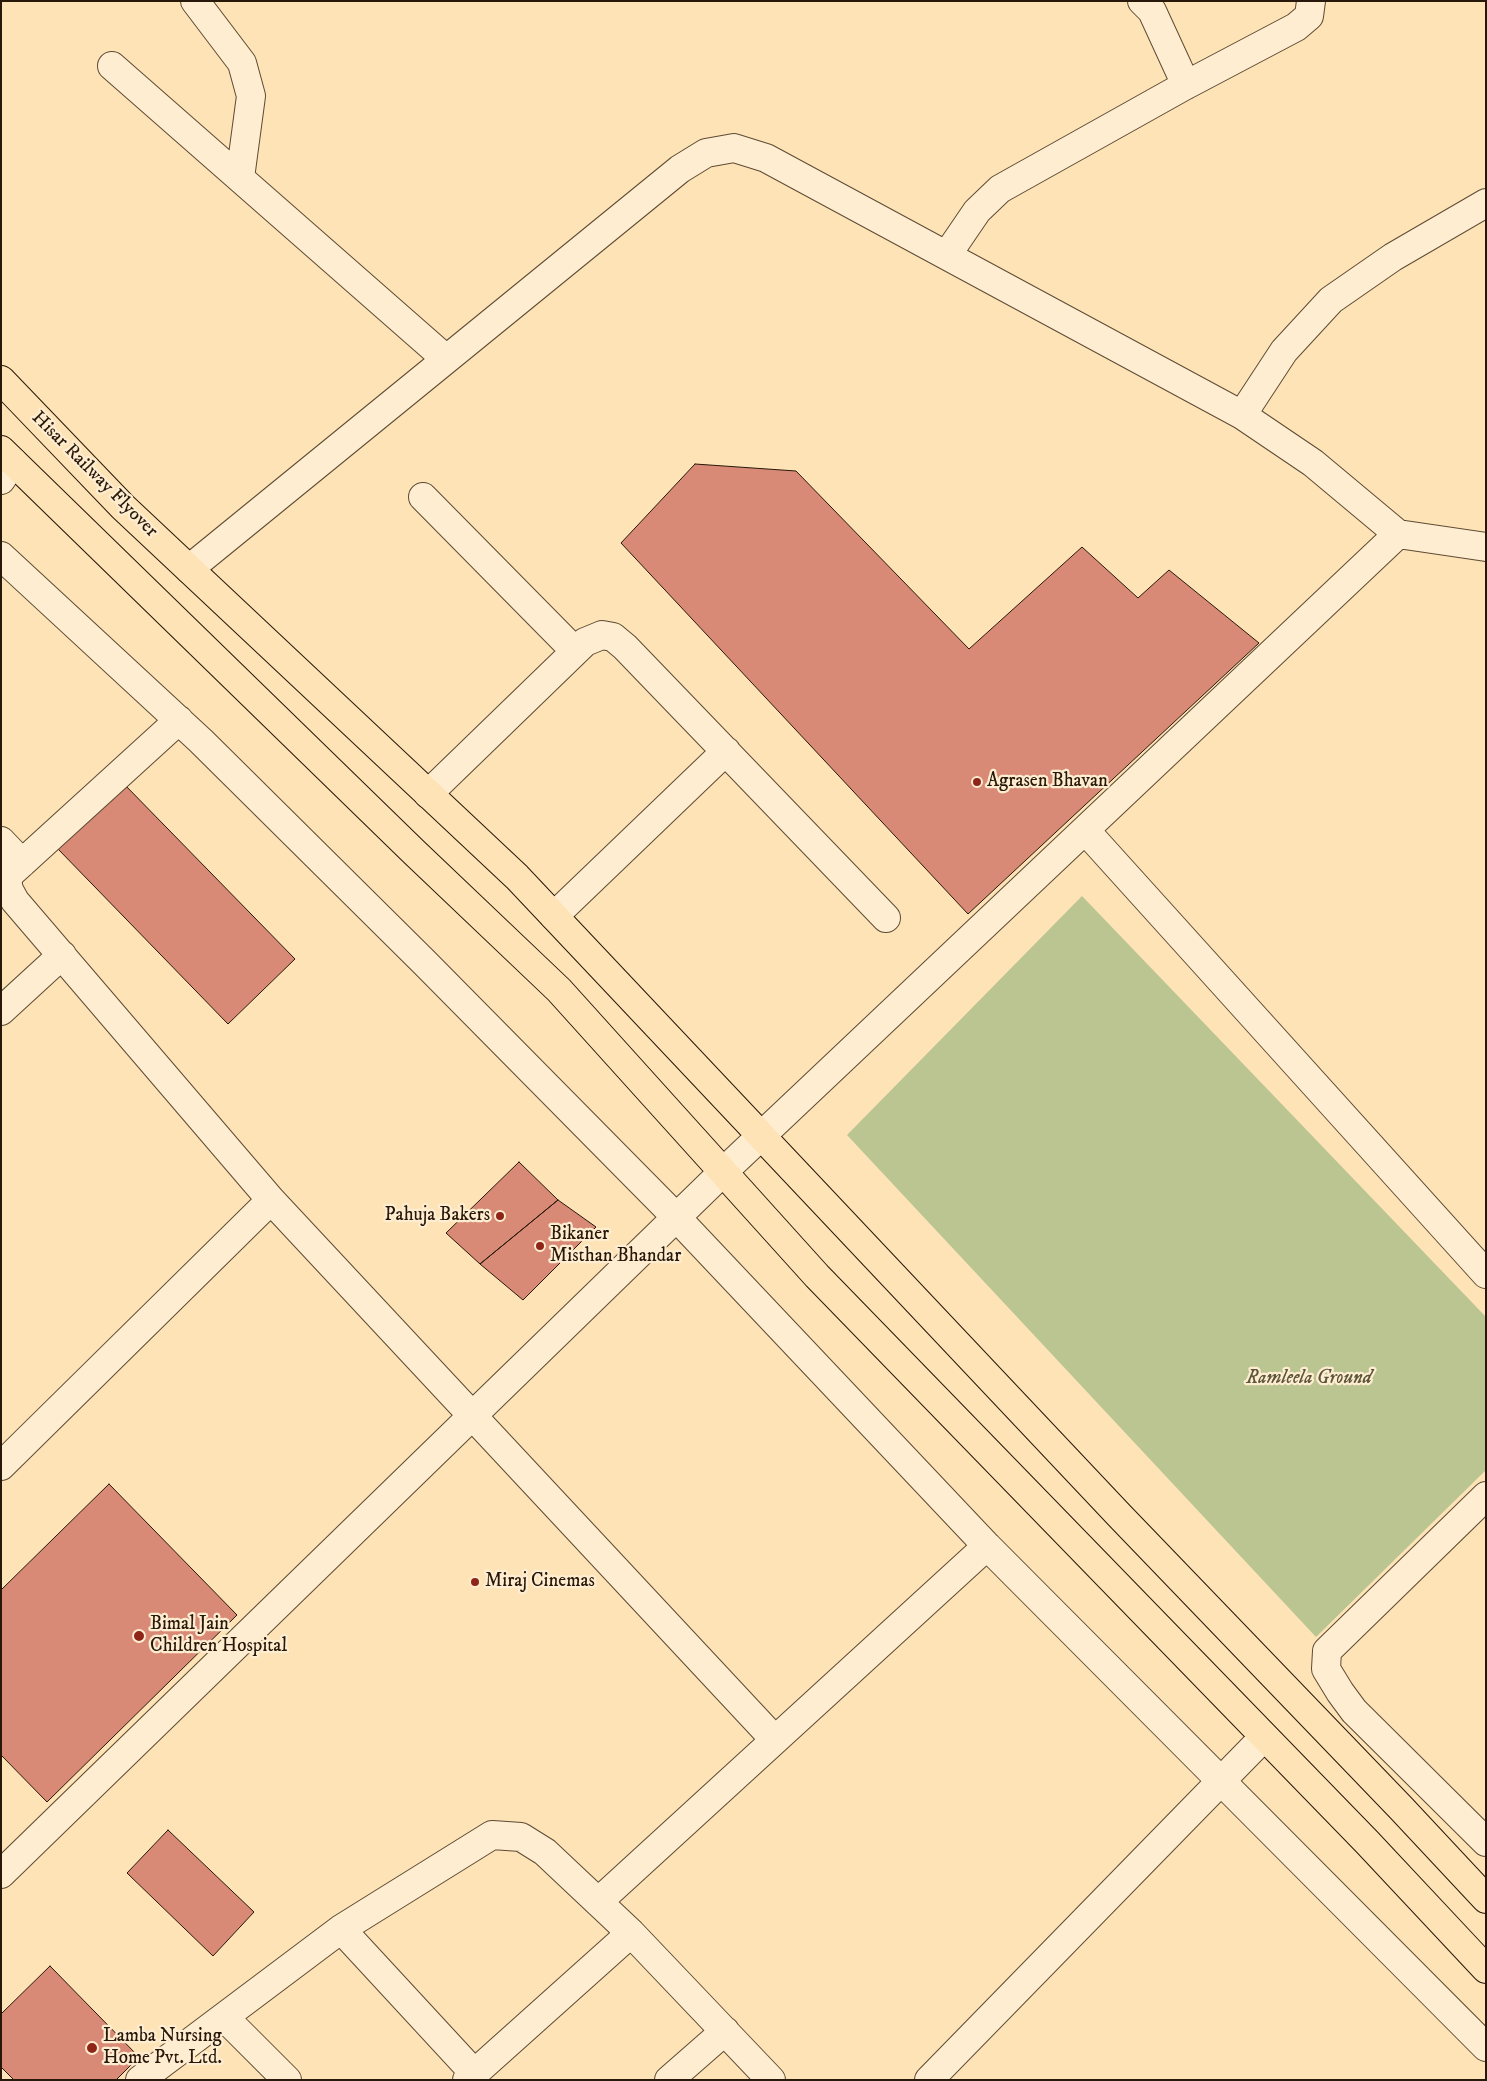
<!DOCTYPE html>
<html>
<head>
<meta charset="utf-8">
<style>
  body { margin:0 }
  #map { position:relative; width:1487px; height:2081px; overflow:hidden; background:#fde3b6; font-family:"IM FELL DW Pica",serif }
  canvas { display:block }
  .frame { position:absolute; inset:0; border:2px solid #281809; pointer-events:none }
</style>
</head>
<body>
<div id="map">
<canvas width="1487" height="2081"></canvas>
<div class="frame"></div>
</div>
<script>
const ctx = document.querySelector('canvas').getContext('2d');
ctx.lineJoin = 'round';
function fillPath(path, color) {
  ctx.fillStyle = color;
  ctx.fill(path, 'evenodd');
}
function shape(rows) {
  const path = new Path2D();
  for (const r of rows) {
    path.moveTo(r[0], r[1]);
    for (let i = 2; i < r.length; i += 2) path.lineTo(r[i], r[i + 1]);
  }
  return path;
}
function trace(path, color, width, dash) {
  ctx.strokeStyle = color;
  ctx.lineWidth = width;
  ctx.lineCap = dash ? 'butt' : 'round';
  ctx.setLineDash(dash || []);
  ctx.stroke(path);
}
function label(font, color, halo, rows, align = 'center') {
  ctx.font = font + ' "IM FELL DW Pica",serif';
  ctx.lineWidth = 4.5;
  ctx.setLineDash([]);
  ctx.textBaseline = 'middle';
  ctx.strokeStyle = halo;
  ctx.fillStyle = color;
  for (const [text, x, y, turn = 0] of rows) {
    ctx.save();
    ctx.translate(x, y);
    ctx.rotate((+turn || 0) * Math.PI / 180);
    ctx.textAlign = isNaN(turn) ? turn : align;
    if (halo) ctx.strokeText(text, 0, 0);
    ctx.fillText(text, 0, 0);
    ctx.restore();
  }
}
fillPath(shape([
  [1082,896,1486,1317,1486,1470,1316,1637,847,1135]
]), '#bac592');
const building = shape([
  [695,464,796,471,969,649,1082,547,1138,598,1169,570,1259,643,968,914,621,543,695,464],
  [124,784,295,959,228,1024,58,849,124,784],
  [519,1162,558,1200,480,1264,446,1233,519,1162],
  [558,1200,596,1227,523,1300,480,1264,558,1200],
  [109,1484,237,1615,47,1802,1,1755,1,1590,109,1484],
  [168,1830,254,1912,213,1956,127,1873,168,1830],
  [50,1966,139,2057,116,2080,14,2080,1,2067,1,2014,50,1966]
]);
fillPath(building, '#d88a76');
trace(building, '#281809', 1);
const minor = shape([
  [195,1,242,63,251,96,240,178],
  [1142,1,1152,11,1186,85],
  [112,66,446,359],
  [947,255,977,211,1000,189,1186,85,1296,27,1309,16,1311,1],
  [1242,415,1284,351,1331,300,1393,257,1486,203],
  [1,480,13,462],
  [423,497,575,651],
  [1,556,201,741,425,963,676,1217,987,1546,1486,2047],
  [189,569,680,169,706,153,734,148,766,158,1242,415,1313,463,1398,534,1486,547],
  [179,720,11,873,7,880,9,890,15,901,271,1200,775,1740],
  [428,794,585,642,602,635,613,637,625,647,886,918],
  [1085,830,1486,1274],
  [1,841,22,863],
  [554,916,726,751],
  [1,1011,62,955],
  [1,1466,271,1200],
  [1486,1496,1327,1651,1326,1669,1340,1692,1354,1711,1486,1842],
  [1,1874,723,1172,1398,534],
  [598,1902,987,1546],
  [341,1929,474,2073],
  [224,2017,287,2080],
  [140,2080,341,1929,492,1835,521,1837,545,1852,631,1933,771,2080],
  [467,2080,631,1933],
  [669,2080,725,2031],
  [929,2080,1264,1737]
]);
const major = shape([
  [1,380,123,507,517,877,1119,1515,1401,1808,1486,1899],
  [1,450,414,852,559,990,817,1276,1367,1842,1486,1969]
]);
trace(minor, '#5d4b34', 30);
trace(major, '#281809', 30);
trace(minor, '#feedd0', 28);
trace(major, '#fde3b6', 28);
for (const [x, y, r, color] of [
  [977,782,5,"#8f2418"],
  [500,1216,5,"#8f2418"],
  [540,1246,5,"#8f2418"],
  [475,1582,5,"#8f2418"],
  [139,1636,6,"#8f2418"],
  [92,2048,6,"#8f2418"]
]) {
  const dot = new Path2D();
  dot.arc(x, y, r, 0, 2 * Math.PI);
  ctx.fillStyle = color;
  ctx.fill(dot);
  trace(dot, '#feedd0', 2);
}
label('19px', '#281809', '#feedd0', [
  ["Hisar Railway Flyover",94,475,45]
]);
label('19px', '#281809', '#feedd0', [
  ["Agrasen Bhavan",987,782],
  ["Pahuja Bakers",490,1216,"right"],
  ["Bikaner",550,1235],
  ["Misthan Bhandar",550,1257],
  ["Miraj Cinemas",485,1582],
  ["Bimal Jain",150,1625],
  ["Children Hospital",150,1647],
  ["Lamba Nursing",103,2037],
  ["Home Pvt. Ltd.",103,2059]
], 'left');
label('italic 19px', '#5b5539', '#feedd0', [
  ["Ramleela Ground",1309,1379]
]);
</script>
</body>
</html>
